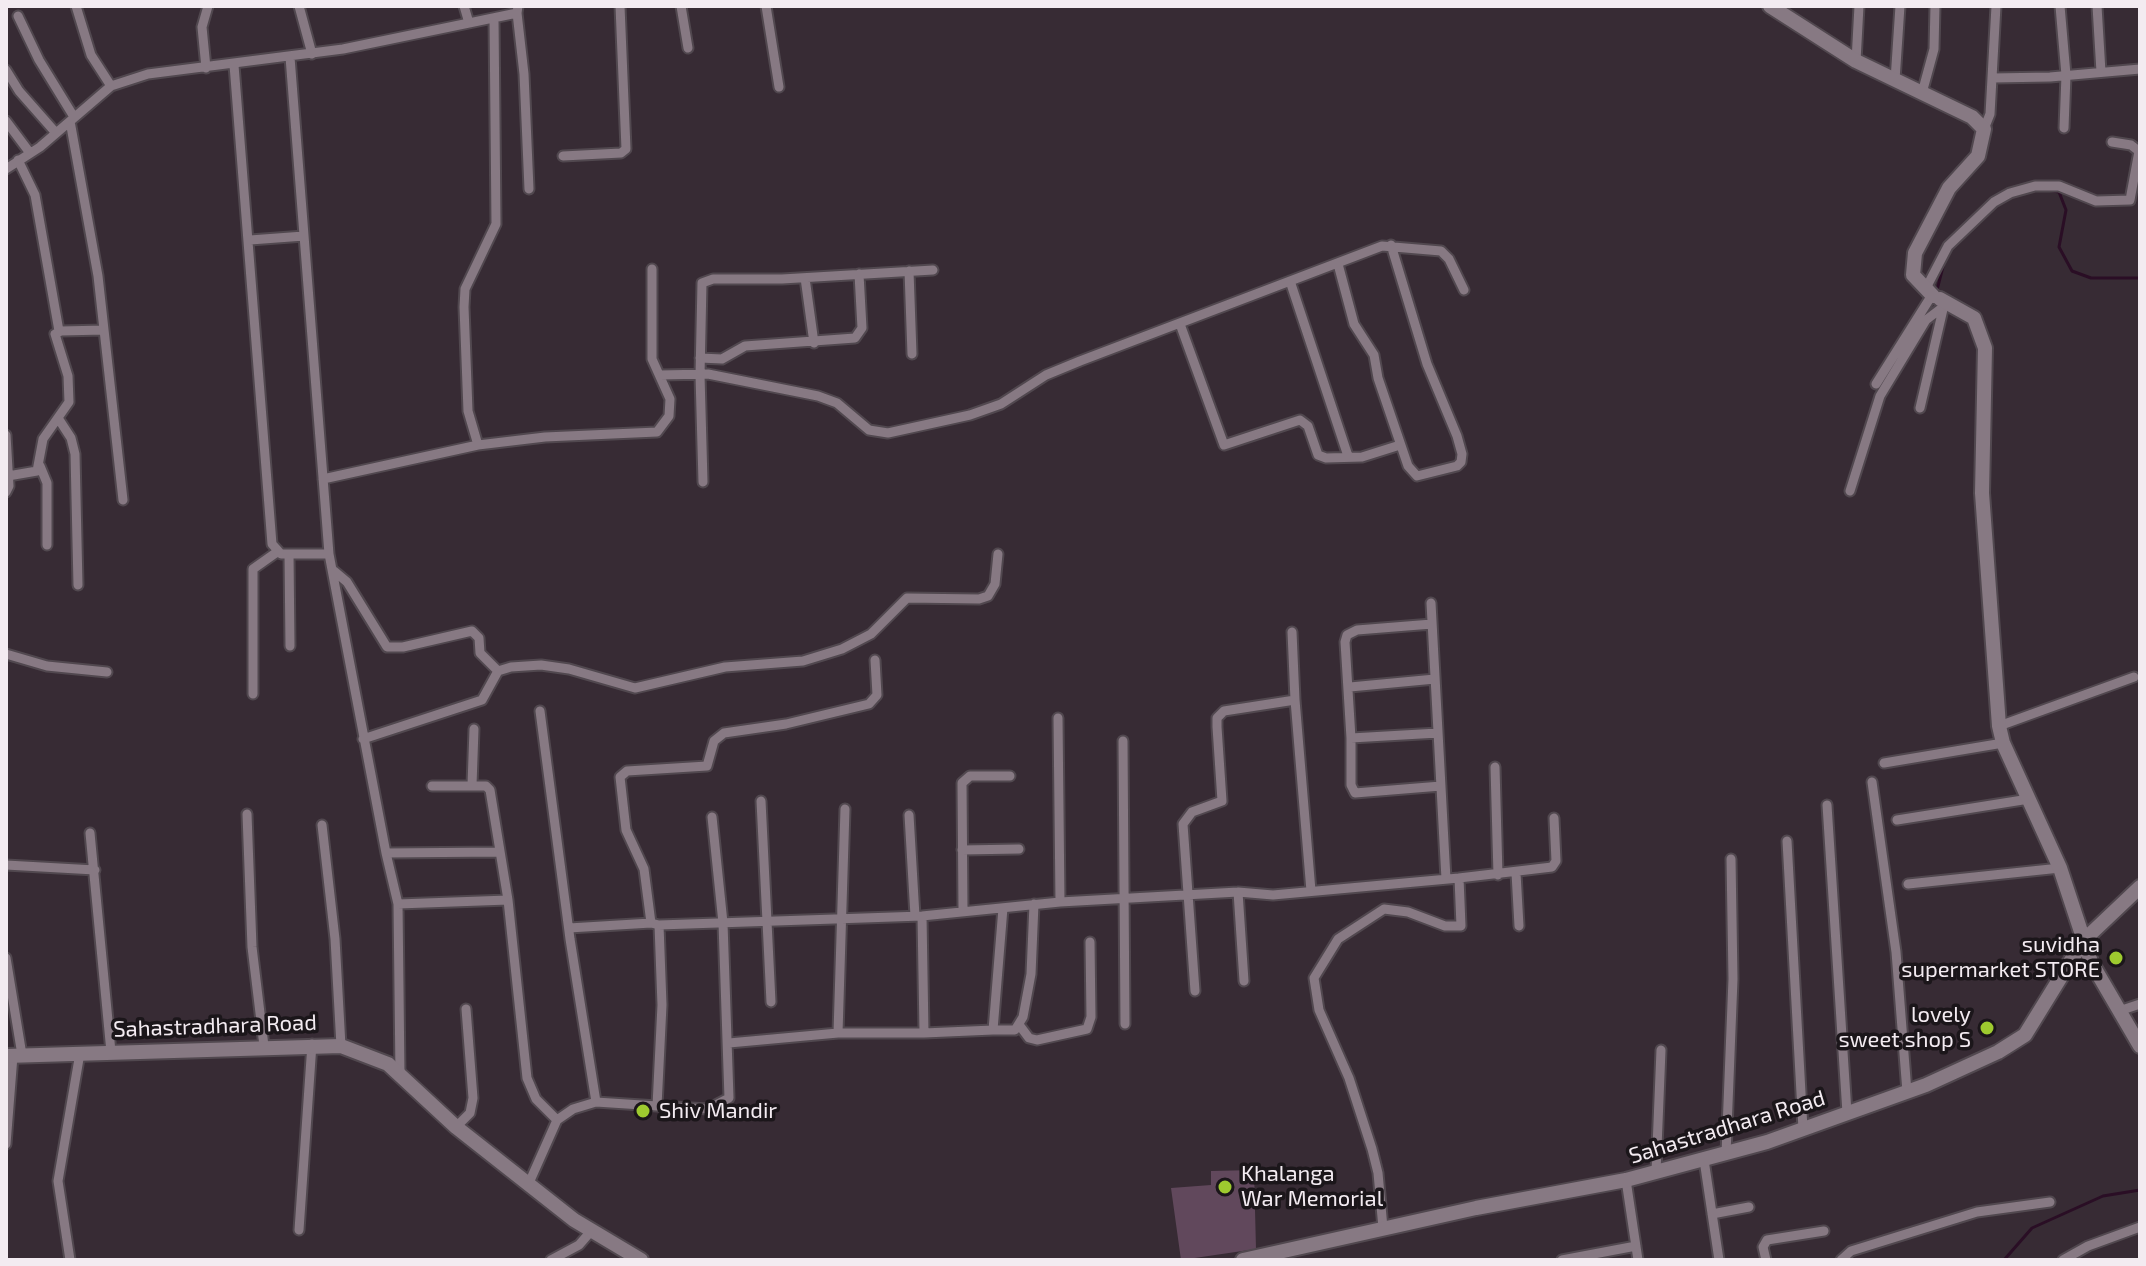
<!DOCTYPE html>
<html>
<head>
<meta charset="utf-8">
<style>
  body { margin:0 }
  #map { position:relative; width:2146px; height:1266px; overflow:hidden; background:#372b34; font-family:"Exo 2",sans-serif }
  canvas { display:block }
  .frame { position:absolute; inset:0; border:8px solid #f3ebf1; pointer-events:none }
</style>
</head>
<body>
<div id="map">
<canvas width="2146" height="1266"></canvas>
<div class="frame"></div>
</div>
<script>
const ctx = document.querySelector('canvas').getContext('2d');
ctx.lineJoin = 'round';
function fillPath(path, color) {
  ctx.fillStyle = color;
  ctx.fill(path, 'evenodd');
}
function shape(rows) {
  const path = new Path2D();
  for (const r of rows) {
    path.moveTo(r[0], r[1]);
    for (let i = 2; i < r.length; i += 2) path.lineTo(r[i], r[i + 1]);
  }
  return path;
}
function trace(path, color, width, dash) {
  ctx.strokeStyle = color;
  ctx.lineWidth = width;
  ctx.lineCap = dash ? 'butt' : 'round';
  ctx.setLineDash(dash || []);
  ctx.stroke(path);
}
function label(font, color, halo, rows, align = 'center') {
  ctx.font = font + ' "Exo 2",sans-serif';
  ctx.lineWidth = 7;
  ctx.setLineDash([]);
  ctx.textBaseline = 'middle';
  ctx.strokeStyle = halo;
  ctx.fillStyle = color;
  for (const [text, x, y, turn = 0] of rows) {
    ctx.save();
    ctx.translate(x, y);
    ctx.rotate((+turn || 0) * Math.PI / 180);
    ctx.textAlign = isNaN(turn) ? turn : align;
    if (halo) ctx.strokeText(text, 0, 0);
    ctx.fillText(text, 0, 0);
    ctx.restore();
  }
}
fillPath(shape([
  [1254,1170,1256,1249,1181,1260,1171,1188,1211,1185,1211,1171]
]), '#61485c');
trace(shape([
  [2047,190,2059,192,2066,210,2059,247,2072,271,2091,278,2140,278],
  [1936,294,1945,259],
  [2004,1260,2032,1228,2103,1196,2140,1190]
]), '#2a0e25', 3);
const street = shape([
  [76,6,91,55,111,86],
  [299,6,312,54],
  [681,6,688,48],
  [766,6,779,87],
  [2060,6,2066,75,2064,128],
  [2097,6,2101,72],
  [517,13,524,74,529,189],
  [18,16,39,60,74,117],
  [469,23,517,13,518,6],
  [290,57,329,554,386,853,500,852],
  [1856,61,1859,6],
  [234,65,272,544,281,554,329,554],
  [206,68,202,27,208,6],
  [6,70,19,91,56,133],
  [1993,78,2050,77,2140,69],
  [1895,80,1900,6],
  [1922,93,1934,49,1935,6],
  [6,121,30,153],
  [70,121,98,276,123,500],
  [1984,129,1990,114,1996,6],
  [2112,142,2131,145,2140,152],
  [563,156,621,153,626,149,620,6],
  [18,160,35,195,59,331],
  [6,169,40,147,111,86,148,74,343,49,469,23,464,6],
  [250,240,304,236],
  [1338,264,1354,324,1374,355,1378,378,1408,466,1417,476,1457,466,1461,462,1462,454,1457,436,1427,364,1391,245],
  [909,271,912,354],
  [805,278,814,343],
  [1290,281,1348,456],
  [1925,290,1948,246,1994,202,2010,193,2035,186,2059,186,2096,201,2130,200,2139,151],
  [1180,324,1224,445,1300,420,1308,426,1318,455,1326,458,1362,457,1400,445],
  [700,358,722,359,745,346,855,338,862,328,859,274],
  [660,375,708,374,818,396,837,403,869,430,888,433,970,415,1001,404,1046,375,1080,361,1382,246,1441,251,1449,259,1464,290],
  [1876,384,1932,295],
  [1920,408,1944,305],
  [58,418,71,438,75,454,78,585],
  [6,435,9,486,6,492],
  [478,445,468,411,464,307,465,289,496,224,494,18],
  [40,466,47,483,47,545],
  [8,476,37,471,43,439,69,402,68,376,55,334,61,331,104,330],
  [323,479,478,445,545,437,657,432,669,416,670,399,652,359,652,269],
  [703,482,700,375,702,283,713,279,782,279,933,270],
  [1850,491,1880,396,1926,320,1943,307],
  [289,554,290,646],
  [334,571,347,582,387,647,403,647,472,631,479,638,480,653,498,671],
  [1431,603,1446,879],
  [1432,624,1357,630,1347,635,1345,642,1351,738,1438,733],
  [1292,632,1295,700],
  [6,654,47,666,107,672],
  [1350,687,1435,679],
  [253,694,253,569,277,552],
  [1058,718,1060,902],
  [1999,726,2134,677],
  [1351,738,1351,785,1355,793,1441,786],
  [363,739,482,700,498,671,511,667,541,665,569,669,635,688,725,667,803,661,842,649,871,634,907,598,979,599,988,596,995,584,998,554],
  [1123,741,1125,1024],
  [1884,763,2003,743],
  [1495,767,1498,875],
  [1872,782,1896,952,1907,1092],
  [472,785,474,729],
  [432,786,486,786,490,790,508,900,527,1078,536,1099,557,1120,573,1109,596,1102,570,939,540,711],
  [761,801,771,1002],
  [1827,805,1847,1113],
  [845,809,838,1033,924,1033],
  [247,814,252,947,264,1046],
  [909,815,915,916],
  [1897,820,2029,799],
  [322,825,335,939,341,1046],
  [90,833,111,1052],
  [1787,841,1803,1129],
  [962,850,1019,849],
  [386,853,398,904],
  [6,865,95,870],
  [1516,873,1519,926],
  [1459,878,1552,867,1556,861,1554,818],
  [1908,884,2060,868],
  [1238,892,1244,981],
  [1003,908,993,1030,1015,1030,1023,1017,1031,974,1034,904],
  [963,910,962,783,970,776,1010,776],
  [922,916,924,1033,993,1030],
  [659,925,922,916,1060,902,1238,892,1273,895,1459,878,1461,926,1445,926,1408,912,1384,909,1338,939,1314,978,1319,1010,1349,1078,1372,1149,1378,1173,1383,1228],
  [569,928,651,923],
  [6,958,22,1055],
  [1195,991,1183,824,1192,812,1222,801,1217,727,1217,718,1224,711,1295,700,1311,891],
  [2119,1011,2140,1004],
  [1020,1026,1029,1038,1037,1040,1087,1029,1091,1017,1090,942],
  [729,1043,838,1033],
  [400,1075,398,904,508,900],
  [596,1102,657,1106,662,1005,659,925,651,923,644,869,626,830,620,777,627,771,707,766,714,741,724,733,786,724,869,704,877,695,875,660],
  [657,1106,708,1109,729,1098,723,923,712,817],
  [456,1127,470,1113,473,1098,466,1009],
  [6,1144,13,1056],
  [1726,1154,1733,979,1731,859],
  [1704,1160,1719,1260],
  [1656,1172,1661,1050],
  [1626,1180,1638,1260],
  [529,1183,557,1120],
  [1712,1214,1749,1207],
  [299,1230,312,1044],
  [70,1260,58,1181,80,1053],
  [551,1260,579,1245,592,1230],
  [1562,1260,1636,1246],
  [1766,1260,1763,1247,1767,1240,1824,1231],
  [1841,1260,1851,1251,1977,1212,2050,1202],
  [2063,1260,2088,1246,2140,1227]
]);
const secondary = shape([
  [1770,6,1856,61,1972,117,1984,129,1978,156,1949,188,1915,253,1913,275,1933,296],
  [1940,299,1974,318,1985,348,1982,493,1999,726,2003,743,2060,868,2091,962,2140,1046],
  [6,1056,341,1046,388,1064,456,1127,574,1220,641,1260],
  [1243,1260,1476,1208,1626,1180,1767,1142,1926,1085,1998,1052,2025,1035,2083,941,2140,887]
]);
trace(street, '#51484f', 13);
trace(secondary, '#51484f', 18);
trace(street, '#877983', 9);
trace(secondary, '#877983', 14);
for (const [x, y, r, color] of [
  [2116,958,8,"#9eca2f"],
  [1987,1028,8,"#9eca2f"],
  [643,1111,8,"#9eca2f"],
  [1225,1187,8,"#9eca2f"]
]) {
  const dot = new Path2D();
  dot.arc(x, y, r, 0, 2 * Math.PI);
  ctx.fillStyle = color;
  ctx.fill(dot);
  trace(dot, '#1b161a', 3);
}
label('22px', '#f3ebf1', '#1b161a', [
  ["suvidha",2100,945],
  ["supermarket STORE",2100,970],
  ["lovely",1971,1015],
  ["sweet shop S",1971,1040],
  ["Shiv Mandir",659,1111,"left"],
  ["Khalanga",1241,1174,"left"],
  ["War Memorial",1241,1199,"left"]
], 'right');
label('22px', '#f3ebf1', '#1b161a', [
  ["Sahastradhara Road",215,1026,-2],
  ["Sahastradhara Road",1727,1127,-17]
]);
</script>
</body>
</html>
